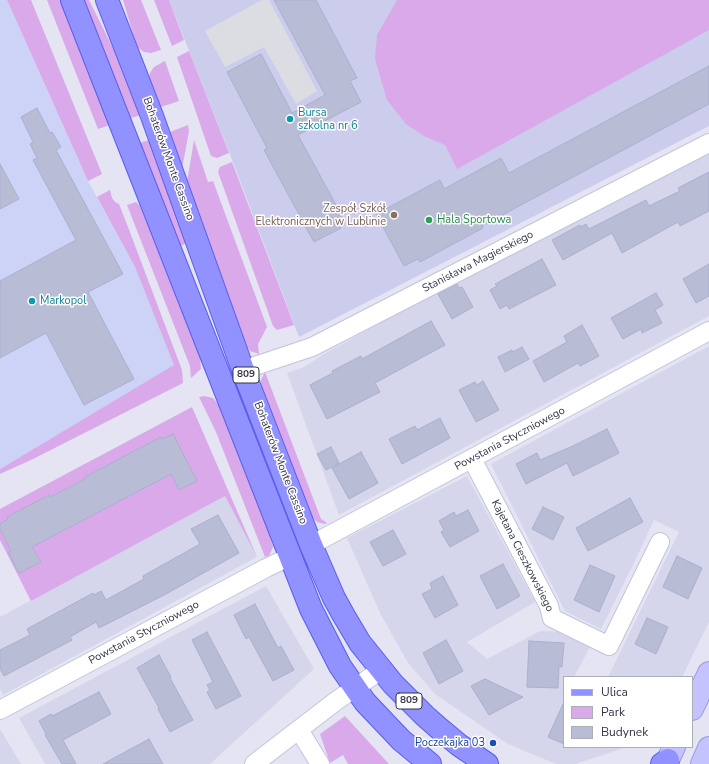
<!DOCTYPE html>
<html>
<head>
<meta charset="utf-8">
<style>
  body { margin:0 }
  #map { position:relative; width:709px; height:764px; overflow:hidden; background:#e4e4f3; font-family:"Nunito Sans",sans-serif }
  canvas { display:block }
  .legend { position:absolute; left:563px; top:676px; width:130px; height:72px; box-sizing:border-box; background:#fff; border:1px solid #adaeb5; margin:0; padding:5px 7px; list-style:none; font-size:12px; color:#333545 }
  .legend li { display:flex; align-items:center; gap:8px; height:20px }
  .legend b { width:20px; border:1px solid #adaeb5 }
</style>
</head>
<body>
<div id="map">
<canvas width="709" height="764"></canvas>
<ul class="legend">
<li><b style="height:5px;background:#9191ff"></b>Ulica</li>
<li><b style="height:11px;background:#d9a9ea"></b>Park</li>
<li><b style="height:11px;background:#b8bcd5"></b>Budynek</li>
</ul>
</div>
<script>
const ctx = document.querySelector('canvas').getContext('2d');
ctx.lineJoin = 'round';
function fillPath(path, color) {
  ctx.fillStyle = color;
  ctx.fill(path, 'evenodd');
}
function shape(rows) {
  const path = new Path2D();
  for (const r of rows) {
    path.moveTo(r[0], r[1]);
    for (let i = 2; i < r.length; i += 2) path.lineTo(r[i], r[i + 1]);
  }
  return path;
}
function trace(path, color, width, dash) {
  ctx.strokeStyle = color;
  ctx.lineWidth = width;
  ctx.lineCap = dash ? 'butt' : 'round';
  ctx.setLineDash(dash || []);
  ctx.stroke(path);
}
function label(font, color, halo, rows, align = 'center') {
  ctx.font = font + ' "Nunito Sans",sans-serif';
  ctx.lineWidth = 3;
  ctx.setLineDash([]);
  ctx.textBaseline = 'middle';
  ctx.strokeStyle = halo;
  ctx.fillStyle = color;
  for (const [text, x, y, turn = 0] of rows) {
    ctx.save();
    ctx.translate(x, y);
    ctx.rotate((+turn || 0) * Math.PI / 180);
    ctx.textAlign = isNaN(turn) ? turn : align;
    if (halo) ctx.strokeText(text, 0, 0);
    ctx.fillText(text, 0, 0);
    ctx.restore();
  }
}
fillPath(shape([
  [709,153,709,316,339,515,287,373,304,367,324,354,470,274],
  [709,346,709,622,682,677,608,677,679,532,654,520,633,565,601,629,565,611,491,464],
  [467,476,535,602,467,642,487,659,540,631,567,632,590,647,574,677,564,677,564,747,627,747,575,764,556,764,508,744,435,694,408,663,380,613,347,538],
  [225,496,257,557,3,695,0,689,0,617],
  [266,586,314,669,210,764,45,764,19,718],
  [0,729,21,764,0,764]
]), '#d5d6eb');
fillPath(shape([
  [0,0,7,0,88,181,135,267,175,365,0,469]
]), '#cdd3f7');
fillPath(shape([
  [169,0,709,0,709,126,299,337,231,157]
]), '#cccced');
fillPath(shape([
  [7,0,31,0,102,174,88,181],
  [47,0,60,0,110,125,98,129],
  [83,0,89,0,122,66,141,115,131,118],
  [123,0,141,0,161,50,151,53,144,52,137,47],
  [154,0,169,0,184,40,172,46],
  [397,0,709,0,709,30,457,169,445,145,424,136,406,124,387,100,375,59,377,35],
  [189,51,229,153,217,158,211,156,177,57],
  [165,61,179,101,161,107,149,78,150,73,154,67],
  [188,125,189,131,182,169,170,132],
  [150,140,187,243,180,246,139,143],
  [194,140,208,182,213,181,267,327,258,344,259,354,250,351,247,347,187,182],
  [232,162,294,325,277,330,273,326,218,172,220,167],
  [110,190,112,198,115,202,119,204,128,227,182,370,183,383,33,459,0,474,0,469,174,365,135,267,97,197],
  [136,202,140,206,200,357,201,369,191,378,190,366,127,205],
  [265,372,321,519,327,523,325,524,317,522,312,517,261,385,261,380],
  [204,396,213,398,218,404,270,536,273,547,269,556,265,557,216,432,199,397],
  [192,407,257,557,225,496,31,601,0,540,0,509],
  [345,716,389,764,348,764,343,755,330,763,320,734]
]), '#d9a9ea');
fillPath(shape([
  [262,0,269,0,317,91,296,104,264,47,225,67,205,31]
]), '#dcdde3');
const building = shape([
  [274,0,316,0,357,78,350,81,361,102,298,135,342,216,336,219,341,228,314,242,264,150,267,148,227,72,261,54,292,113,325,95,274,0],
  [709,66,709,104,482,226,483,228,420,262,418,259,404,266,376,214,440,180,444,189,501,158,509,173,709,66],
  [37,108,50,133,52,132,61,147,56,150,123,274,88,292,134,379,84,405,46,333,0,358,0,281,76,240,33,160,37,158,30,144,33,142,21,117,37,108],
  [0,164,19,199,0,209,0,164],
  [709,172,709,211,680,226,678,222,622,253,612,233,563,260,552,240,580,225,581,227,586,224,589,229,646,200,649,206,680,191,678,188,709,172],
  [542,259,556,285,509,309,507,305,500,309,490,290,497,286,495,284,542,259],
  [709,264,709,296,696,303,683,279,709,264],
  [457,284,459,288,462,287,473,307,452,319,438,294,457,284],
  [656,293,663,305,655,310,662,323,642,333,641,329,623,339,611,318,656,293],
  [431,321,445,345,375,383,380,392,327,419,310,385,333,373,332,371,361,356,362,359,431,321],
  [582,325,599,356,580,366,578,363,544,382,533,361,567,342,564,336,582,325],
  [522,347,529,359,505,372,498,357,512,350,513,352,522,347],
  [483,381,499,410,476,422,459,390,475,382,477,385,483,381],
  [440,418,450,438,402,464,389,439,415,426,417,430,440,418],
  [607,429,619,453,573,476,567,463,526,484,516,464,537,453,540,460,573,446,607,429],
  [173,434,197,481,179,490,171,474,32,547,41,562,19,573,8,552,11,551,0,529,0,524,8,519,7,517,49,495,50,497,85,479,85,477,161,437,162,439,173,434],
  [331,447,339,463,326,470,317,454,331,447],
  [361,452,378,483,349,499,332,468,361,452],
  [630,498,643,522,588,551,576,528,630,498],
  [543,507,564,517,553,540,532,529,543,507],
  [468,510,479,531,450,547,441,532,444,530,439,521,454,512,456,516,468,510],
  [218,515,239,553,166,594,99,628,96,622,70,637,72,640,4,676,0,669,0,650,30,635,27,629,93,593,94,595,101,591,106,600,144,579,143,576,200,544,191,529,218,515],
  [393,530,406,554,383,566,370,542,393,530],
  [677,556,702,568,688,599,663,587,677,556],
  [503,564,520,596,497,609,480,576,503,564],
  [590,565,615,576,599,612,574,600,590,565],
  [443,576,458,605,435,618,422,594,432,589,430,583,443,576],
  [255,604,278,648,281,646,294,670,273,681,249,637,246,639,234,615,255,604],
  [647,618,668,627,656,654,635,644,647,618],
  [207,632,241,696,216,709,207,692,210,690,207,685,213,682,192,640,207,632],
  [446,640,463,671,439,684,423,653,446,640],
  [529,641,564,643,562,667,559,667,558,688,527,687,529,641],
  [159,655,171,677,170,678,193,720,170,732,158,709,159,708,137,668,159,655],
  [485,679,523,697,489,715,471,686,485,679],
  [99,692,111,714,63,740,76,764,62,764,45,735,46,734,39,721,51,714,52,716,99,692],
  [564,702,564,744,548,737,564,702],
  [149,739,163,764,103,764,149,739]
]);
fillPath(building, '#b8bcd5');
trace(building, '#abafd0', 1);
const street = shape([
  [243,370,312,347,709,143],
  [472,459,549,606,552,618,609,646,660,542],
  [311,545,709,331],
  [0,710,266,568,289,557],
  [299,730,320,764],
  [254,764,336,701,381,670]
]);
const secondary = shape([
  [692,709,709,673],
  [666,764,674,747],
  [702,764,709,748]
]);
const primary = shape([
  [72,0,311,609,340,666,365,702,401,740,430,764],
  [107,0,152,116,243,370,311,545,334,598,344,616,360,643,393,684,425,716,441,730,459,745,487,764],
  [662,764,668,760]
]);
trace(street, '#c3c4dd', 20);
trace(secondary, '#9998e3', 24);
trace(primary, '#5a5deb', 24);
trace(street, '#fff', 18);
trace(secondary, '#c4c2ff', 22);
trace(primary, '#9191ff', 22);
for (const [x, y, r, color] of [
  [290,119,4,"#0f9aa8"],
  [394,215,4,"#8d6e63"],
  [429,220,4,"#2e9e5b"],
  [32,301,4,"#0f9aa8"],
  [493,743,4,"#1a4fb4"]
]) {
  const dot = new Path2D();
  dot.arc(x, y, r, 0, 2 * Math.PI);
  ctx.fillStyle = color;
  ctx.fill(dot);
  trace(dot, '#fff', 1.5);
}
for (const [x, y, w] of [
  [246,375,26],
  [409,701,26]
]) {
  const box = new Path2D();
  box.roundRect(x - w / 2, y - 8, w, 16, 3);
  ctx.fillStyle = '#fff';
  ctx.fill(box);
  trace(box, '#333545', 1);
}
label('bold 10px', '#333545', null, [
  ["809",246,375],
  ["809",409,701]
]);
label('11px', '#0d838f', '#fff', [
  ["Bursa",298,113],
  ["szkolna nr 6",298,126],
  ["Markopol",40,301]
], 'left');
label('11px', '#333545', '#fff', [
  ["Bohaterów Monte Cassino",168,159,70],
  ["Stanisława Magierskiego",478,262,-27],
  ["Powstania Styczniowego",510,439,-28],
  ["Bohaterów Monte Cassino",280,463,69],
  ["Kajetana Cieszkowskiego",522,556,63],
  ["Powstania Styczniowego",144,633,-28]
]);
label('11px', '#785e54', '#fff', [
  ["Zespół Szkół",386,209],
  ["Elektronicznych w Lublinie",386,222]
], 'right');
label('11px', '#27864d', '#fff', [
  ["Hala Sportowa",437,220]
], 'left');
label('11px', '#164399', '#fff', [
  ["Poczekajka 03",485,743]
], 'right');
</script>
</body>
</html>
